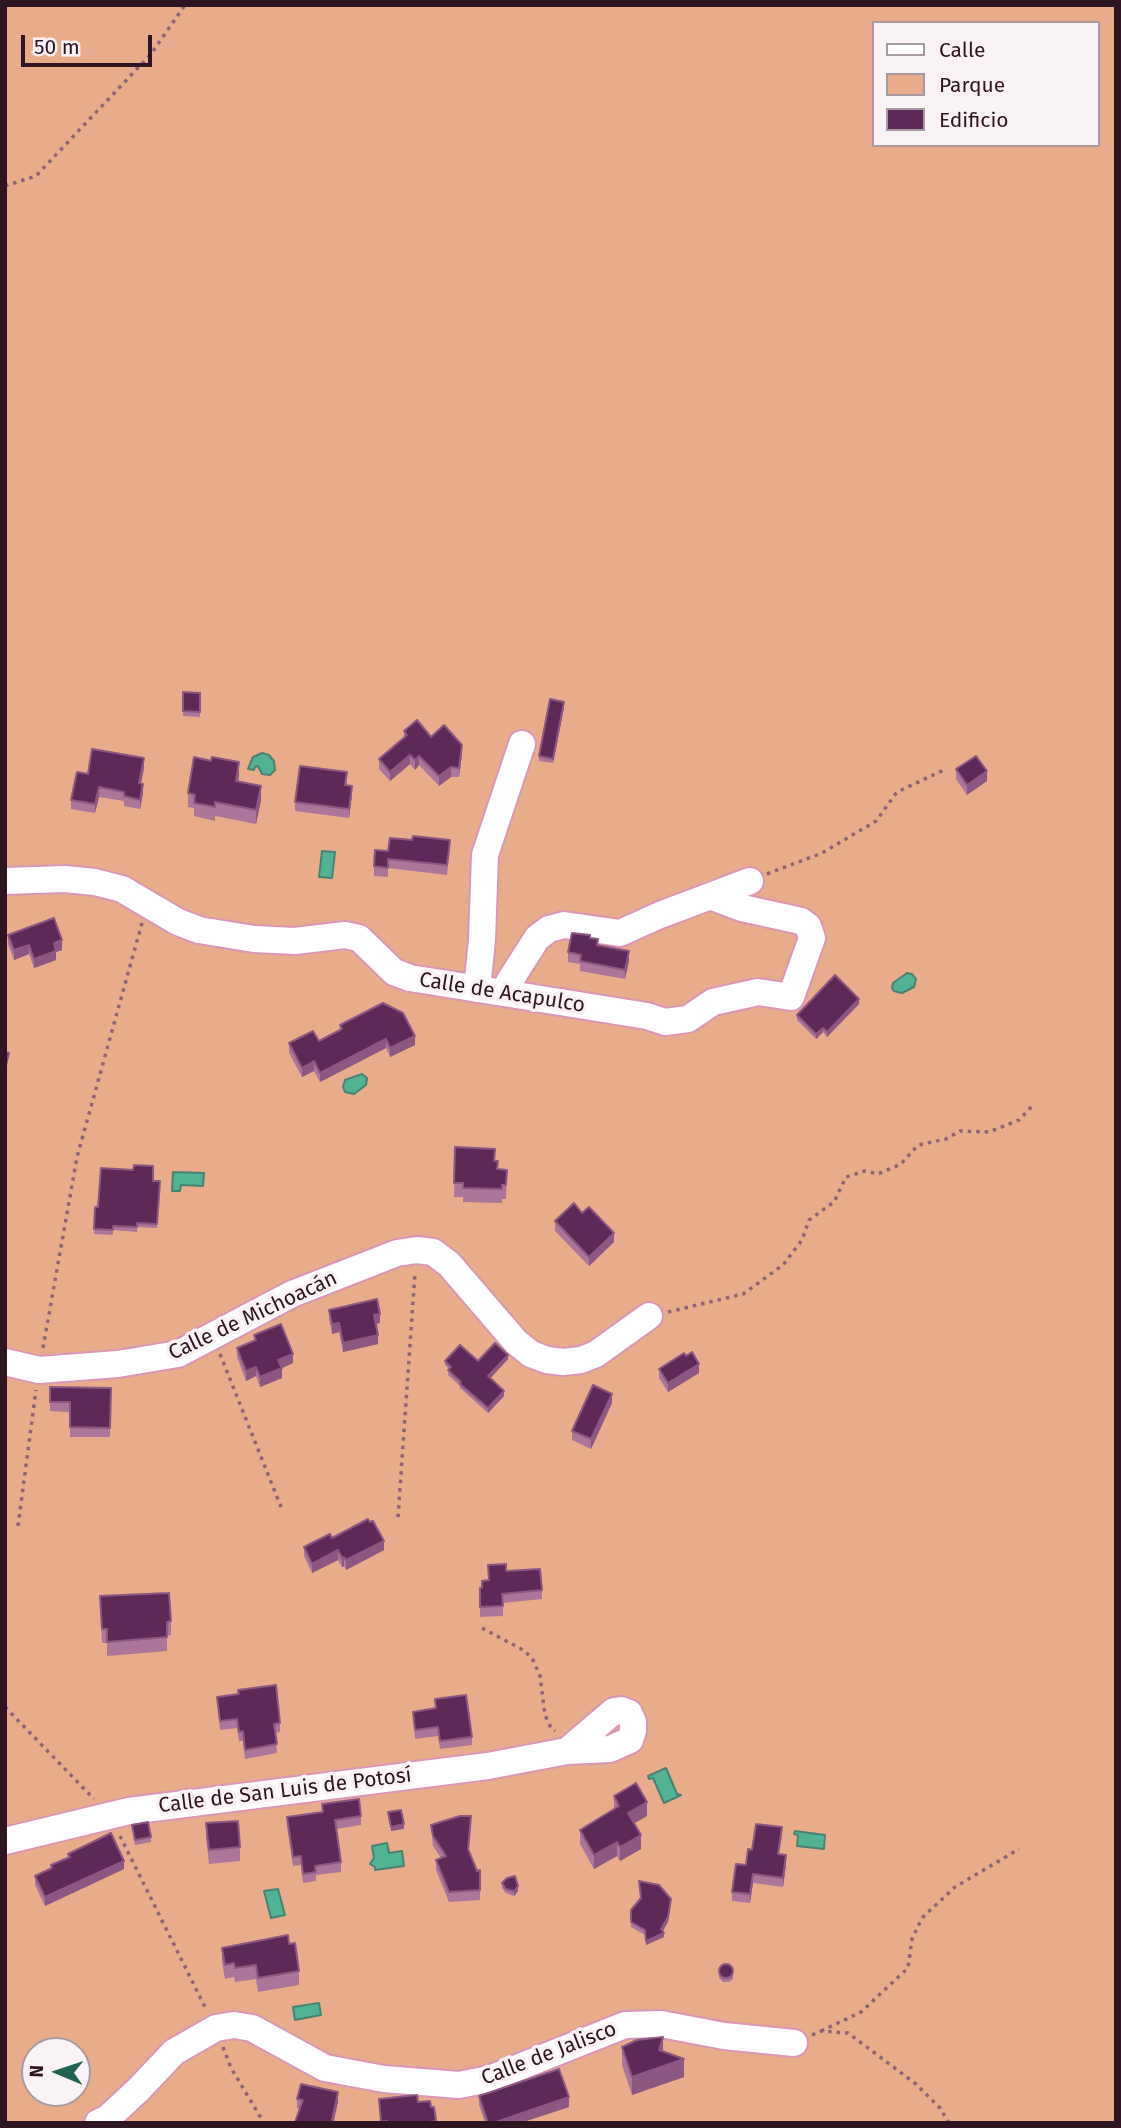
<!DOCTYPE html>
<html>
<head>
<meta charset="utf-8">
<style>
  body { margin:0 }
  #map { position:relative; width:1121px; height:2128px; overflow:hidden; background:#fac1db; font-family:"Fira Sans",sans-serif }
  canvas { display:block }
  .frame { position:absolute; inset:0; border:7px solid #2e1521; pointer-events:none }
  .legend { position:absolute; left:872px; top:21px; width:228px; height:126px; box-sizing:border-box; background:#faf3f6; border:2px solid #a89aa1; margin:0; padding:9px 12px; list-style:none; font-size:21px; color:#2e1521 }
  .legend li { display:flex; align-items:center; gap:14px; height:35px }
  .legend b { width:35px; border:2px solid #a89aa1 }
  .north { position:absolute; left:21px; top:2037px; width:70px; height:70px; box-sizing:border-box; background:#faf3f6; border:2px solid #a89aa1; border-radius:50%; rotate:272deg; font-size:19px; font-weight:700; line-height:28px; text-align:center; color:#2e1521 }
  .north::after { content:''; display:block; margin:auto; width:24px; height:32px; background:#236250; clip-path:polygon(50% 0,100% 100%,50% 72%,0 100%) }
  .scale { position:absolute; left:21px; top:35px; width:131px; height:32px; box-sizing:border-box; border:4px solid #2e1521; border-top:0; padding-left:9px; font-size:21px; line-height:24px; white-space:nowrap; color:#2e1521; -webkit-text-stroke:5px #faf3f6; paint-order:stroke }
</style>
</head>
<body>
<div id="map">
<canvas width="1121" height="2128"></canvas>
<div class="frame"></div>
<ul class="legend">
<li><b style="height:9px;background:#fff"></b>Calle</li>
<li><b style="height:19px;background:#e9ac8a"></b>Parque</li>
<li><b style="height:19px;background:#5d2959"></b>Edificio</li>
</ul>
<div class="north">N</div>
<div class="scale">50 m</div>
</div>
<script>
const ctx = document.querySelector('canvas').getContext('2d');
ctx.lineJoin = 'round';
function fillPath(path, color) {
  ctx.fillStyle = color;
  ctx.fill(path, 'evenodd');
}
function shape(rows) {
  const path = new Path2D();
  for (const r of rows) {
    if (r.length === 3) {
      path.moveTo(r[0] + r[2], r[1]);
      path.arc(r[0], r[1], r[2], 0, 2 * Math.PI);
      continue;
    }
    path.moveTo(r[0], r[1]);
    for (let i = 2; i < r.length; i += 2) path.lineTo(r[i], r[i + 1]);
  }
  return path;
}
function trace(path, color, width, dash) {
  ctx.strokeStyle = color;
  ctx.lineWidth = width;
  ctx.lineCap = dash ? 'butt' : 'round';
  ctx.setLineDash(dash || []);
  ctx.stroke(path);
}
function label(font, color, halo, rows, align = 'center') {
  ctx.font = font + ' "Fira Sans",sans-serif';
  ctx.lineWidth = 7;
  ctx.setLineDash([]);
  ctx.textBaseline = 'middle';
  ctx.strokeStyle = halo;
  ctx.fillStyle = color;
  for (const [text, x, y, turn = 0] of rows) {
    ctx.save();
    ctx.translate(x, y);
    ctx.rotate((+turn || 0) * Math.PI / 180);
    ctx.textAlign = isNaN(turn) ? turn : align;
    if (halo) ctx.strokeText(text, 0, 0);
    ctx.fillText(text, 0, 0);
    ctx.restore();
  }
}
fillPath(shape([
  [5,5,1116,5,1116,2123,5,2123],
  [874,23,1098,23,1098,145,874,145],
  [35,2051,77,2051,77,2093,35,2093]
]), '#e9ac8a');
const water = shape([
  [262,753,269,755,274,761,275,770,270,775,262,774,258,766,255,767,254,770,248,769,253,757,262,753],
  [322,851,335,852,332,878,319,877,322,851],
  [907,973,912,974,916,979,914,987,902,993,894,991,892,988,893,983,907,973],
  [362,1074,367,1078,366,1085,354,1094,345,1092,343,1087,345,1080,362,1074],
  [173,1172,204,1173,203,1186,181,1185,180,1191,172,1191,173,1172],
  [666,1768,677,1794,681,1795,664,1803,653,1778,649,1779,648,1776,666,1768],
  [795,1831,825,1835,824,1849,797,1846,798,1835,794,1834,795,1831],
  [387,1843,389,1853,402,1851,404,1866,375,1870,375,1867,370,1864,374,1858,372,1846,387,1843],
  [278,1889,285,1915,271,1918,264,1891,278,1889],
  [319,2003,321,2015,295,2020,293,2007,319,2003]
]);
fillPath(water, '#52b294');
trace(water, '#478372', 2);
const minor = shape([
  [5,881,65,879,95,882,122,889,178,922,199,930,254,939,295,941,345,935,359,938,394,972,410,978,647,1016,665,1022,688,1019,713,1002,758,992,791,997,812,938,808,926,801,921,742,908,710,896],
  [477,989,482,940,485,855,522,744],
  [505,993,509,982,537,938,549,929,564,925,620,933,660,915,750,881],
  [5,1362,39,1370,118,1364,178,1354,292,1294,397,1253,417,1250,433,1252,449,1264,516,1342,531,1354,547,1360,563,1362,581,1360,596,1354,649,1316],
  [5,1841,129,1811,488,1766,567,1751,610,1749,630,1740,633,1731,633,1722,629,1713,621,1710,614,1711,567,1751],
  [98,2123,108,2118,139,2089,174,2052,216,2028,234,2025,252,2028,325,2068,384,2079,459,2085,489,2079,625,2025,661,2024,724,2036,794,2043]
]);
trace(minor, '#da96b5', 30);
trace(shape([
  [5,186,36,176,151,54,185,5],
  [767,874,822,853,876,821,897,792,946,769],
  [668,1312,743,1294,783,1265,802,1240,809,1220,834,1202,846,1177,865,1171,878,1174,901,1164,918,1145,946,1139,960,1131,989,1132,1019,1120,1034,1104],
  [43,1348,77,1157,142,923],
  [220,1354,281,1507],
  [398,1517,415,1273],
  [18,1526,36,1390],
  [482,1628,525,1651,533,1660,540,1676,545,1715,551,1728,555,1731],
  [5,1707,94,1799],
  [120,1836,207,2011],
  [821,2031,861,2012,908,1968,912,1939,922,1918,955,1887,1019,1849],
  [812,2035,821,2031,848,2033,916,2084,940,2108,949,2123],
  [223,2047,231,2068,264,2123]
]), '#8d6577', 3.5, [3.5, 5]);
trace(minor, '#fff', 26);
fillPath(shape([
  [183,692,200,693,200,717,183,716],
  [564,707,553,763,539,761,539,756],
  [404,731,431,737,462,754,459,777,451,777,439,786,419,765,415,770,410,764,390,781,379,769,379,759,404,738],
  [144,768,141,783,143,793,140,809,124,806,124,801,99,797,95,813,71,809,71,800,88,774],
  [956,769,987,781,967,795,956,779],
  [239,776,238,781,261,800,256,824,215,816,215,821,194,816,194,808,188,807,188,793],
  [347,781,347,785,352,795,349,818,295,811,295,802],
  [450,849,447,875,388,868,388,877,374,876,374,866,388,851],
  [8,935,62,950,56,952,56,960,34,968,29,954,14,960,8,944],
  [590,938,598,946,629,961,625,979,580,971,580,964,568,962,568,952],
  [859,1004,827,1037,823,1032,816,1039,797,1020,797,1015],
  [340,1025,415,1045,390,1057,386,1048,320,1082,314,1071,302,1077,289,1053,289,1043,319,1041,340,1030],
  [455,1147,495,1161,498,1169,507,1170,506,1199,502,1199,502,1203,463,1202,463,1197,454,1197],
  [153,1181,160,1181,157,1228,137,1227,137,1232,113,1230,113,1235,94,1234,95,1207,98,1207],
  [582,1213,614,1242,589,1266,555,1231,555,1221],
  [329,1310,380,1323,376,1324,378,1344,343,1352,339,1332,332,1334,329,1319],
  [254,1335,293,1363,282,1368,282,1378,260,1387,256,1376,246,1381,237,1357,237,1348,254,1340],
  [508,1359,490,1378,504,1396,488,1413,460,1388,460,1386,448,1375,449,1369,445,1365,445,1361,478,1361],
  [659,1369,699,1373,668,1392,659,1378],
  [50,1387,111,1388,110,1437,70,1437,70,1412,50,1411],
  [612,1403,591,1449,572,1440,572,1431],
  [332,1538,384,1550,346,1570,344,1566,342,1567,338,1560,312,1573,304,1556,304,1547],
  [506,1571,542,1590,542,1599,503,1603,503,1616,480,1617,480,1588,482,1588,489,1580],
  [100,1596,171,1621,171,1635,167,1636,167,1651,107,1656,107,1643,102,1643],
  [238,1690,280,1723,280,1732,275,1733,277,1753,245,1759,243,1741,239,1741,237,1728,220,1730,217,1697,238,1694],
  [435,1699,472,1737,472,1745,440,1749,438,1736,415,1739,413,1712,435,1709],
  [614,1796,647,1816,634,1823,641,1849,620,1861,617,1856,594,1869,580,1844,580,1830,614,1809],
  [322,1804,361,1816,361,1825,336,1829,341,1862,341,1872,316,1875,316,1881,303,1883,301,1865,293,1866,287,1826,287,1817,322,1812],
  [206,1823,240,1847,240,1861,209,1864,206,1837],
  [132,1825,151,1837,151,1842,135,1845],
  [431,1825,471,1826,469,1851,477,1871,480,1870,480,1900,449,1902,436,1870,436,1860,441,1858,433,1846],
  [782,1837,779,1854,786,1864,783,1887,753,1883,750,1903,732,1901,732,1892,746,1865,752,1850],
  [68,1854,124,1869,45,1906,35,1885,35,1876,51,1869,51,1865,68,1858],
  [639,1881,671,1903,668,1922,663,1931,664,1937,646,1945,645,1935,631,1927,631,1910,641,1898],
  [502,1883,518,1891,514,1896,506,1893,502,1888],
  [289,1944,299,1971,299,1985,258,1992,256,1979,235,1982,234,1977,225,1979,222,1962,222,1948],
  [720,1968,733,1968,733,1979,729,1982,723,1982,719,1978],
  [622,2047,663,2052,684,2077,632,2095,622,2065],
  [479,2096,569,2107,520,2123,485,2123,479,2105],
  [297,2099,338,2102,334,2121,297,2108]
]), '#ac759a');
fillPath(shape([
  [564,702,564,707,553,763,553,759],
  [462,745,462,754,459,777,459,768],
  [410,755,410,764,390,781,390,772],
  [419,756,419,765,415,770,415,760],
  [144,758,144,768,139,792,139,783],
  [239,762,239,776,236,795,236,781],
  [451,767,451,777,439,786,439,776],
  [987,771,987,781,967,795,967,785],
  [143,784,143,793,140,809,140,800],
  [261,786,261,800,256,824,256,810],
  [352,786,352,795,349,818,349,809],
  [99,787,99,797,95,813,95,804],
  [62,940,62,950,56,952,56,960,34,968,34,959,54,943],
  [29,945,29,954,14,960,14,950],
  [629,951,629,961,625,979,625,970],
  [859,999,859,1004,827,1037,827,1032],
  [823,1028,823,1032,816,1039,816,1034],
  [415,1036,415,1045,390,1057,390,1048],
  [386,1039,386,1048,320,1082,320,1073],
  [314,1061,314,1071,302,1077,302,1068],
  [614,1233,614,1242,589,1266,589,1257],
  [380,1314,380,1323,374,1324,374,1315],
  [339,1323,339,1332,332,1334,332,1324],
  [378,1335,378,1344,343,1352,343,1343],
  [293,1354,293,1363,278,1370,278,1360],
  [508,1355,508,1359,488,1381,488,1376],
  [699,1364,699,1373,668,1392,668,1383],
  [256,1367,256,1376,246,1381,246,1371],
  [282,1368,282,1378,260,1387,260,1377],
  [504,1391,504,1396,488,1413,488,1408],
  [612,1394,612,1403,591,1449,591,1439],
  [384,1541,384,1550,346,1570,346,1560],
  [338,1550,338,1560,312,1573,312,1564],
  [344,1557,344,1566,342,1567,342,1558],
  [647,1802,647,1816,628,1827,628,1813],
  [404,1824,404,1829,391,1831,391,1827],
  [641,1835,641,1849,620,1861,620,1847],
  [617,1842,617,1856,594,1869,594,1855],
  [786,1855,786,1864,783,1887,783,1878],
  [124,1861,124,1869,45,1906,45,1897],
  [753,1874,753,1883,750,1903,750,1894],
  [518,1886,518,1891,514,1896,514,1891],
  [671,1899,668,1922,661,1934,661,1929],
  [664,1933,664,1937,646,1945,646,1941],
  [663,2037,663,2056,684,2059,684,2077,632,2095,632,2077,659,2050],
  [338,2092,338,2102,333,2123,332,2123],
  [569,2097,569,2107,520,2123,493,2123]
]), '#8c5780');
const building = shape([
  [183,692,200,693,200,712,183,711,183,692],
  [550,699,564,702,553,759,539,756,550,699],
  [417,720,431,737,444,725,462,745,459,768,451,767,439,776,419,756,415,760,410,755,390,772,379,759,407,735,404,731,417,720],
  [92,749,144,758,139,783,143,784,140,800,124,796,124,792,99,787,95,804,71,800,77,772,88,774,92,749],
  [976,756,987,771,967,785,956,769,976,756],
  [194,757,211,761,212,757,239,762,236,781,261,786,256,810,215,802,215,807,194,803,195,795,188,793,194,757],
  [300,766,347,772,345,785,352,786,349,809,295,802,300,766],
  [413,836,450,840,447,865,388,859,388,868,374,866,375,850,388,851,390,838,412,840,413,836],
  [54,918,62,940,54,943,56,951,34,959,29,945,14,950,8,935,54,918],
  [572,933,590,935,590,938,598,939,597,945,629,951,625,970,580,961,581,955,568,952,572,933],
  [835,975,859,999,827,1032,823,1028,816,1034,797,1015,835,975],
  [383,1003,403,1013,415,1036,390,1048,386,1039,320,1073,314,1061,302,1068,289,1043,313,1031,319,1041,342,1029,340,1025,383,1003],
  [5,1052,9,1053,6,1065,5,1065,5,1052],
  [455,1147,495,1149,494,1161,498,1161,497,1169,507,1170,506,1185,502,1185,502,1189,463,1188,463,1183,454,1183,455,1147],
  [134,1165,153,1166,153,1181,160,1181,157,1224,137,1223,137,1227,113,1226,113,1230,94,1229,95,1207,98,1207,101,1168,133,1170,134,1165],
  [574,1203,582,1213,589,1207,614,1233,589,1257,555,1221,574,1203],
  [377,1299,380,1314,374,1315,378,1335,343,1343,339,1323,332,1324,329,1310,377,1299],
  [281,1324,293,1354,278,1360,282,1368,260,1377,256,1367,246,1371,237,1348,256,1340,254,1335,281,1324],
  [495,1343,508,1355,488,1376,504,1391,488,1408,460,1384,461,1382,448,1370,451,1367,445,1361,460,1345,478,1361,495,1343],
  [692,1352,699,1364,668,1383,659,1369,684,1353,686,1356,692,1352],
  [593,1385,612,1394,591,1439,572,1431,593,1385],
  [50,1387,111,1388,110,1428,70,1427,70,1402,50,1402,50,1387],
  [368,1519,370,1522,373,1521,384,1541,346,1560,344,1557,342,1558,338,1550,312,1564,304,1547,330,1534,332,1538,368,1519],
  [506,1564,506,1571,540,1569,542,1590,502,1594,503,1606,480,1607,480,1588,482,1588,482,1581,489,1580,488,1565,506,1564],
  [169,1593,171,1621,167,1622,167,1637,107,1642,107,1629,102,1629,100,1596,169,1593],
  [276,1685,280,1723,274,1724,277,1744,245,1750,243,1731,239,1732,237,1719,220,1721,217,1697,239,1694,238,1690,276,1685],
  [466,1695,472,1737,440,1741,438,1727,415,1730,413,1712,436,1708,435,1699,466,1695],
  [636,1783,647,1802,628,1813,641,1835,620,1847,617,1842,594,1855,580,1830,619,1806,614,1796,636,1783],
  [359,1799,361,1816,335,1820,341,1862,315,1866,316,1872,303,1874,301,1856,293,1857,287,1817,323,1812,322,1804,359,1799],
  [401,1810,404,1824,391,1827,388,1812,401,1810],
  [460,1816,471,1816,468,1849,477,1871,480,1870,480,1890,449,1892,436,1860,446,1856,433,1836,431,1825,460,1816],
  [238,1821,240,1847,209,1850,206,1823,238,1821],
  [148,1822,151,1837,135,1840,132,1825,148,1822],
  [756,1824,782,1827,778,1854,786,1855,783,1878,753,1874,750,1894,732,1892,736,1864,746,1865,748,1849,752,1850,756,1824],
  [111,1833,124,1861,45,1897,35,1876,52,1868,51,1865,70,1857,68,1854,111,1833],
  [515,1876,518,1886,514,1891,506,1889,502,1883,507,1878,515,1876],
  [639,1881,659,1885,671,1899,668,1917,661,1929,664,1933,646,1941,645,1930,631,1922,631,1910,641,1898,639,1881],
  [288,1935,289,1944,295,1943,299,1971,258,1978,256,1965,235,1968,234,1963,225,1965,222,1948,288,1935],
  [726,1971,7],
  [663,2037,659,2050,684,2059,632,2077,622,2047,637,2040,663,2037],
  [559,2069,569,2097,493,2123,488,2123,479,2096,559,2069],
  [301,2084,338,2092,332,2120,336,2123,295,2122,303,2100,297,2099,301,2084],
  [417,2095,418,2102,430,2101,431,2107,434,2107,436,2121,422,2123,387,2123,387,2121,381,2122,379,2099,417,2095]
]);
fillPath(building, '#5d2959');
trace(building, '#8c5780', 2);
label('21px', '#2e1521', '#faf3f6', [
  ["Calle de Acapulco",502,993,9],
  ["Calle de Michoacán",253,1316,-25],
  ["Calle de San Luis de Potosí",285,1791,-7],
  ["Calle de Jalisco",549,2054,-21]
]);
</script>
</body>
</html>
